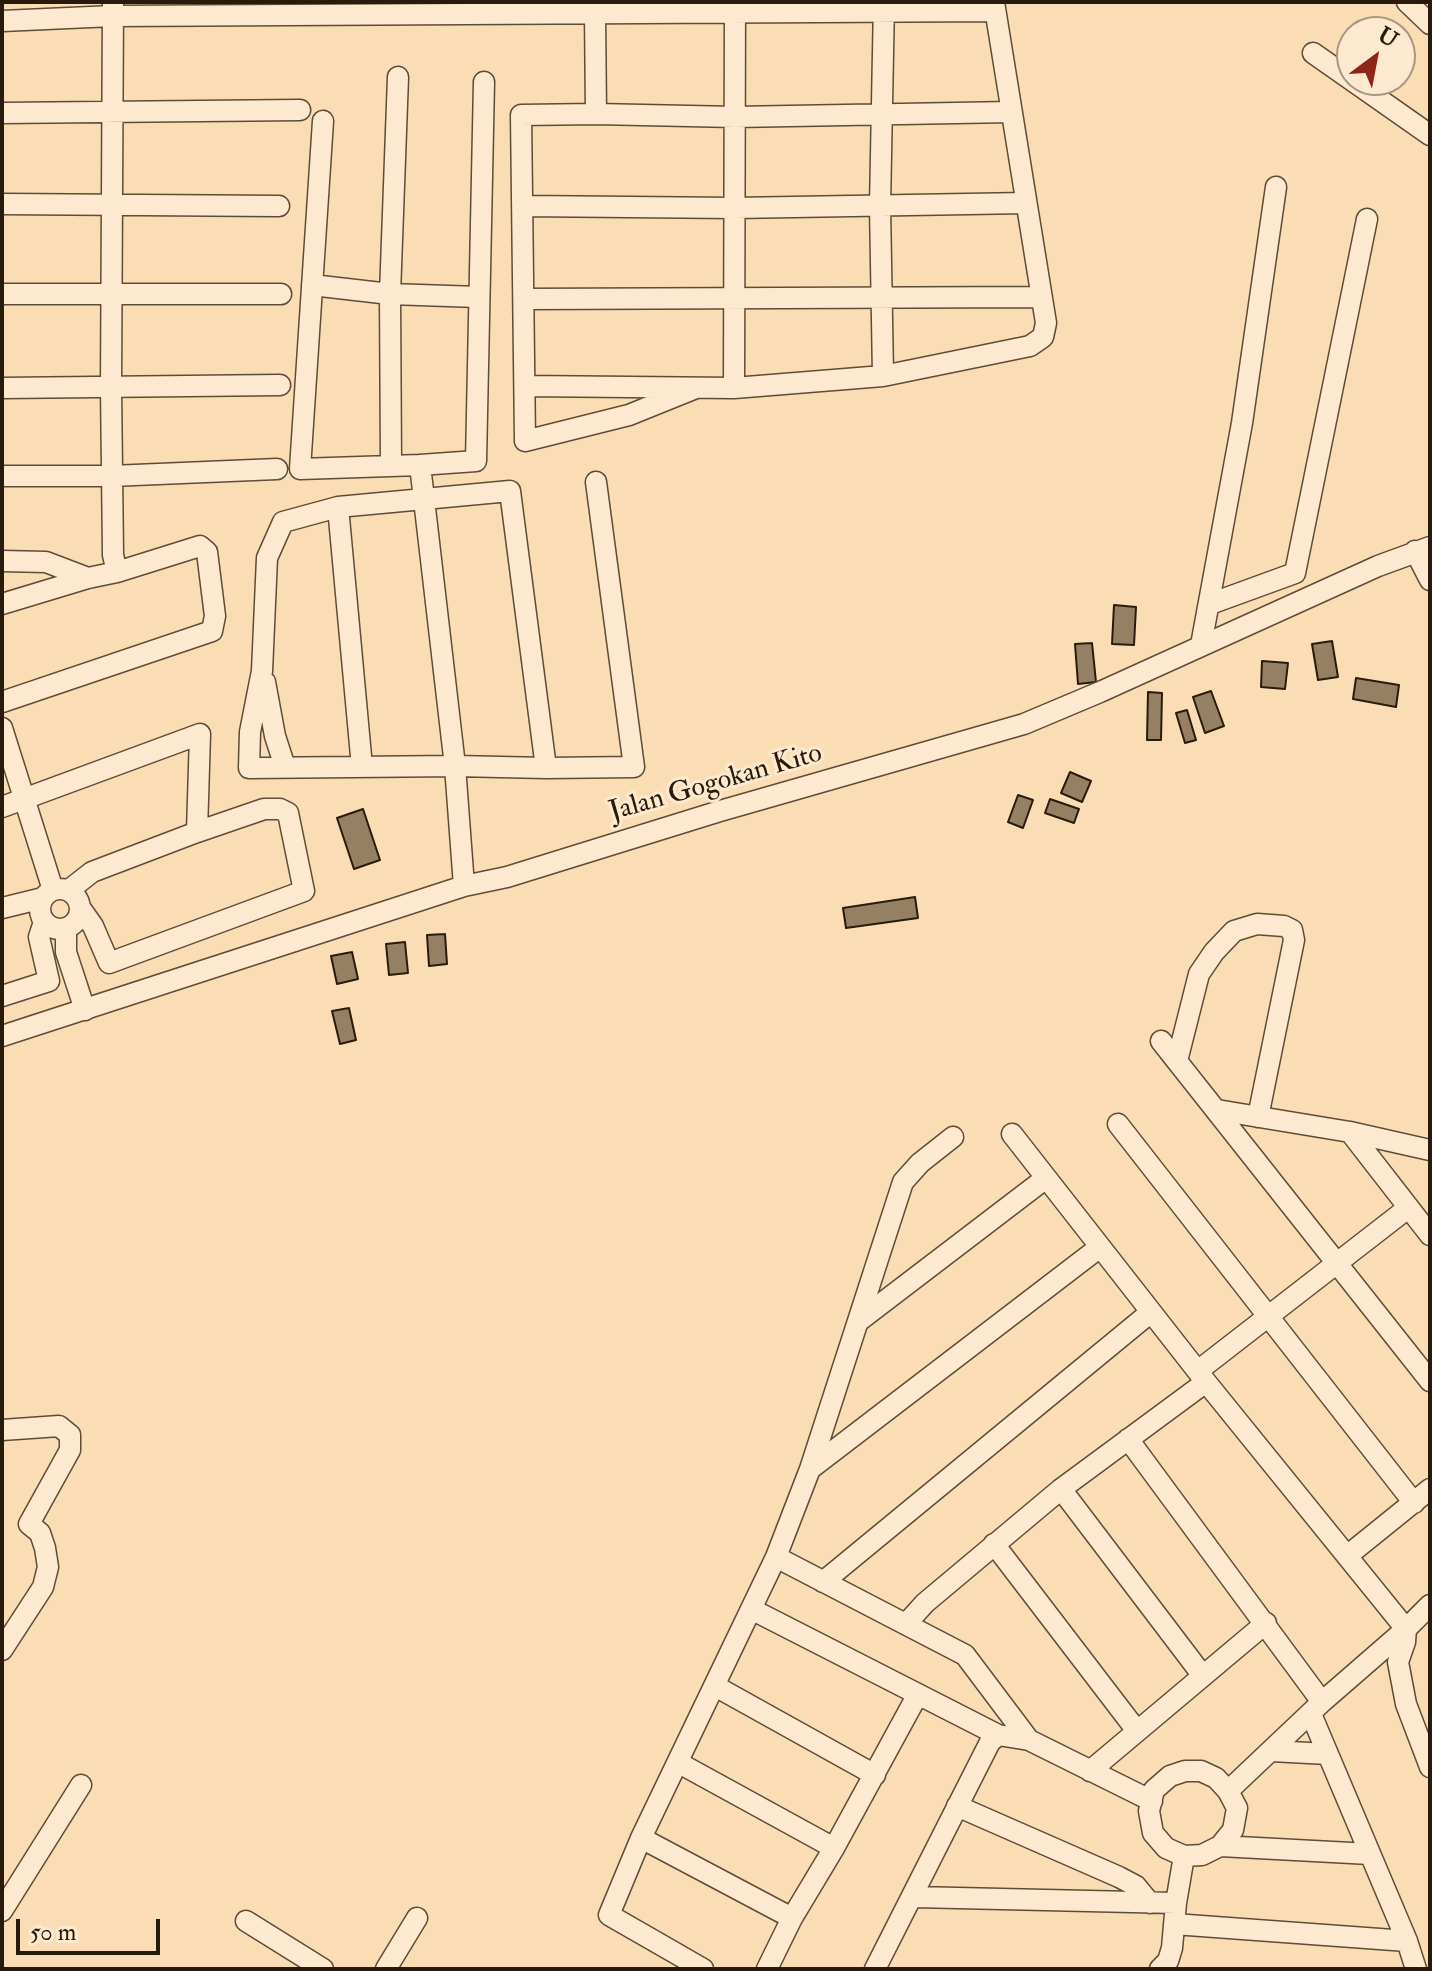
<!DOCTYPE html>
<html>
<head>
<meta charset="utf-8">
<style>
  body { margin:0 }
  #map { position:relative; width:1432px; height:1971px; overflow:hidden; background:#faddb5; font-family:"IM FELL Double Pica",serif }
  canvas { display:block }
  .frame { position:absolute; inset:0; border:4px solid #291b0c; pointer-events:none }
  .north { position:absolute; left:1336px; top:16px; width:80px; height:80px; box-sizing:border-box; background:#fce9cf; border:2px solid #a89781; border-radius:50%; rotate:32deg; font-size:22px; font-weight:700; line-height:32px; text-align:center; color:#291b0c }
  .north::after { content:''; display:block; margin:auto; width:28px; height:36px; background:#8f2418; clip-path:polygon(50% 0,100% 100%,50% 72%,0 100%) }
  .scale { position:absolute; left:16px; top:1919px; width:144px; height:36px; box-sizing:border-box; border:4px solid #291b0c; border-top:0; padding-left:10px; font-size:24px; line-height:28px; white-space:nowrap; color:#291b0c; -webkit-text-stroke:6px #fce9cf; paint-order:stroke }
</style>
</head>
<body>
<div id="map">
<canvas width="1432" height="1971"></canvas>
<div class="frame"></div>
<div class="north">U</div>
<div class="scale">50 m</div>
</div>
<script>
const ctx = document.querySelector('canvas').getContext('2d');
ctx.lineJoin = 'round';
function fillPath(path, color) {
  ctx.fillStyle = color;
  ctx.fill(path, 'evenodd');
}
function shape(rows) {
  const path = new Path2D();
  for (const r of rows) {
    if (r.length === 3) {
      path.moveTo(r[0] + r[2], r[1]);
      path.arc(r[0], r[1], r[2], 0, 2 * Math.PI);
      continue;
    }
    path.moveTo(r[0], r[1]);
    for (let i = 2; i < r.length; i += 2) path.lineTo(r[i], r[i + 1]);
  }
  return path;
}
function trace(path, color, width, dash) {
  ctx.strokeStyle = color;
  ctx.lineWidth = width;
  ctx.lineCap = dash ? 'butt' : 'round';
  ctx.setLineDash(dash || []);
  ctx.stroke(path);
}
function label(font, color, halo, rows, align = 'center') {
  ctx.font = font + ' "IM FELL Double Pica",serif';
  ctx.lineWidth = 6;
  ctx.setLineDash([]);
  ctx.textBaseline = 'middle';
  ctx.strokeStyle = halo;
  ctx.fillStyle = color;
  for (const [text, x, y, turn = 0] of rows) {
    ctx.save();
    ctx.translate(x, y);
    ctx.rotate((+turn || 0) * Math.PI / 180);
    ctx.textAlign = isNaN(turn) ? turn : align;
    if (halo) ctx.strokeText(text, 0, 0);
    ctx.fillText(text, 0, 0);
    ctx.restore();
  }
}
const building = shape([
  [1114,605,1136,607,1134,645,1112,644,1114,605],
  [1332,641,1338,677,1318,680,1312,644,1332,641],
  [1092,643,1096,682,1078,684,1075,644,1092,643],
  [1262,661,1288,663,1285,689,1261,687,1262,661],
  [1356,678,1399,685,1396,707,1353,699,1356,678],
  [1211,691,1224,726,1205,733,1193,697,1211,691],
  [1148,692,1162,693,1161,740,1147,740,1148,692],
  [1187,710,1196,740,1185,743,1176,713,1187,710],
  [1070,772,1091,781,1082,802,1061,793,1070,772],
  [1018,795,1033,800,1023,828,1008,822,1018,795],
  [1050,799,1079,809,1074,823,1045,813,1050,799],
  [363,809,380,860,354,869,337,818,363,809],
  [915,897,918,918,846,928,843,908,915,897],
  [445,934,447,964,429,966,427,935,445,934],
  [405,942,408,973,389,975,386,944,405,942],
  [352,952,358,979,337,984,331,956,352,952],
  [349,1008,356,1040,340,1044,332,1011,349,1008]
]);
fillPath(building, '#968064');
trace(building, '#291b0c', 2);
const street = shape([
  [1407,2,1430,24],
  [595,13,596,114],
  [2,21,113,16,995,11],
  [1313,53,1430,135],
  [2,113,300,110],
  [323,121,300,469,420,465],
  [2,204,279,206],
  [523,206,735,208,1026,203],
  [312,285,390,294,478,297],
  [2,294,281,294],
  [524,299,1041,297],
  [883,376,880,206,884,2],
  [526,386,734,388,883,376,1030,346,1043,337,1046,323,994,2],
  [2,388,280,385],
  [696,388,629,415,525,441,521,115,596,114,735,117,1011,112],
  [734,388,735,2],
  [391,466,390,294,398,77],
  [2,476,111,476,277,469],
  [338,507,362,767],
  [1415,551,1430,580],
  [2,561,46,562,88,578],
  [2,604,88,578,117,572,113,555,111,387,113,2],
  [1210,604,1295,573,1367,219],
  [1201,645,1242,423,1276,187],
  [265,682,275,736,285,767],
  [2,702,212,631,215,616,207,552,200,546,117,572],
  [2,728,53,890],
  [546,768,455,766,249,768,250,732,262,671,267,558,283,522,338,507,510,491,546,768,634,767,596,482],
  [2,807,200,734,197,832],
  [464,886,455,766,420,465,476,461,484,82],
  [60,909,20],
  [69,890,92,872,197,832,264,809,280,809,288,813,304,891,109,963,93,926,81,909],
  [2,908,43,898],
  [66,928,66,952,85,1010],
  [2,996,49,981,39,937,44,922],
  [2,1036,464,886,507,877,720,811,1024,724,1100,692,1378,566,1430,547],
  [1161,1041,1430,1381],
  [1177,1061,1199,974,1214,952,1234,931,1257,924,1284,926,1292,930,1294,940,1258,1117],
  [1217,1110,1350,1132,1430,1150],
  [1118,1124,1414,1503],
  [1350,1132,1430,1235],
  [1012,1134,1206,1382,1406,1629,1322,1702,1228,1791],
  [860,1320,1046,1178],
  [1199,1370,1408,1208],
  [2,1430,59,1426,70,1435,70,1450,29,1524,40,1533,45,1548,48,1567,43,1587,2,1650],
  [1128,1439,1322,1702],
  [810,1469,1100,1247],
  [1061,1489,1203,1676],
  [994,1544,1137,1731],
  [1347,1556,1430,1489],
  [776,1557,965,1655,1029,1740],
  [823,1582,1151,1312],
  [1430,1605,1406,1629,1405,1642,1398,1662,1406,1704,1430,1767],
  [751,1609,998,1735],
  [906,1624,925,1603,1061,1489,1206,1382],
  [715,1686,875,1775],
  [1311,1714,1407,1941,1416,1969],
  [1271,1751,1328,1754],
  [679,1763,834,1848],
  [1090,1771,1266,1623],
  [1185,1771,1201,1771,1216,1778,1228,1791,1237,1808,1233,1830,1220,1846,1202,1855,1184,1856,1166,1848,1153,1833,1149,1811,1154,1790,1170,1776,1185,1771],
  [957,1806,1119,1877,1136,1886,1150,1903],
  [641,1838,792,1918],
  [1220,1846,1370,1854],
  [914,1897,1176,1903],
  [2,1911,81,1785],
  [246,1921,323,1969],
  [1174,1924,1407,1941],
  [386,1969,417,1918],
  [703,1969,609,1915,641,1838,776,1557,810,1469,903,1182,920,1163,953,1137],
  [767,1969,792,1918,834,1848,918,1694],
  [875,1969,990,1742,998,1735,1029,1740,1152,1801],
  [1160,1969,1168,1961,1172,1948,1176,1903,1184,1856]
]);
trace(street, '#5d4c36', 23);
trace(street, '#fce9cf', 20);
label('28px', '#291b0c', '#fce9cf', [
  ["Jalan Gogokan Kito",716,784,-16]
]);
</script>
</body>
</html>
